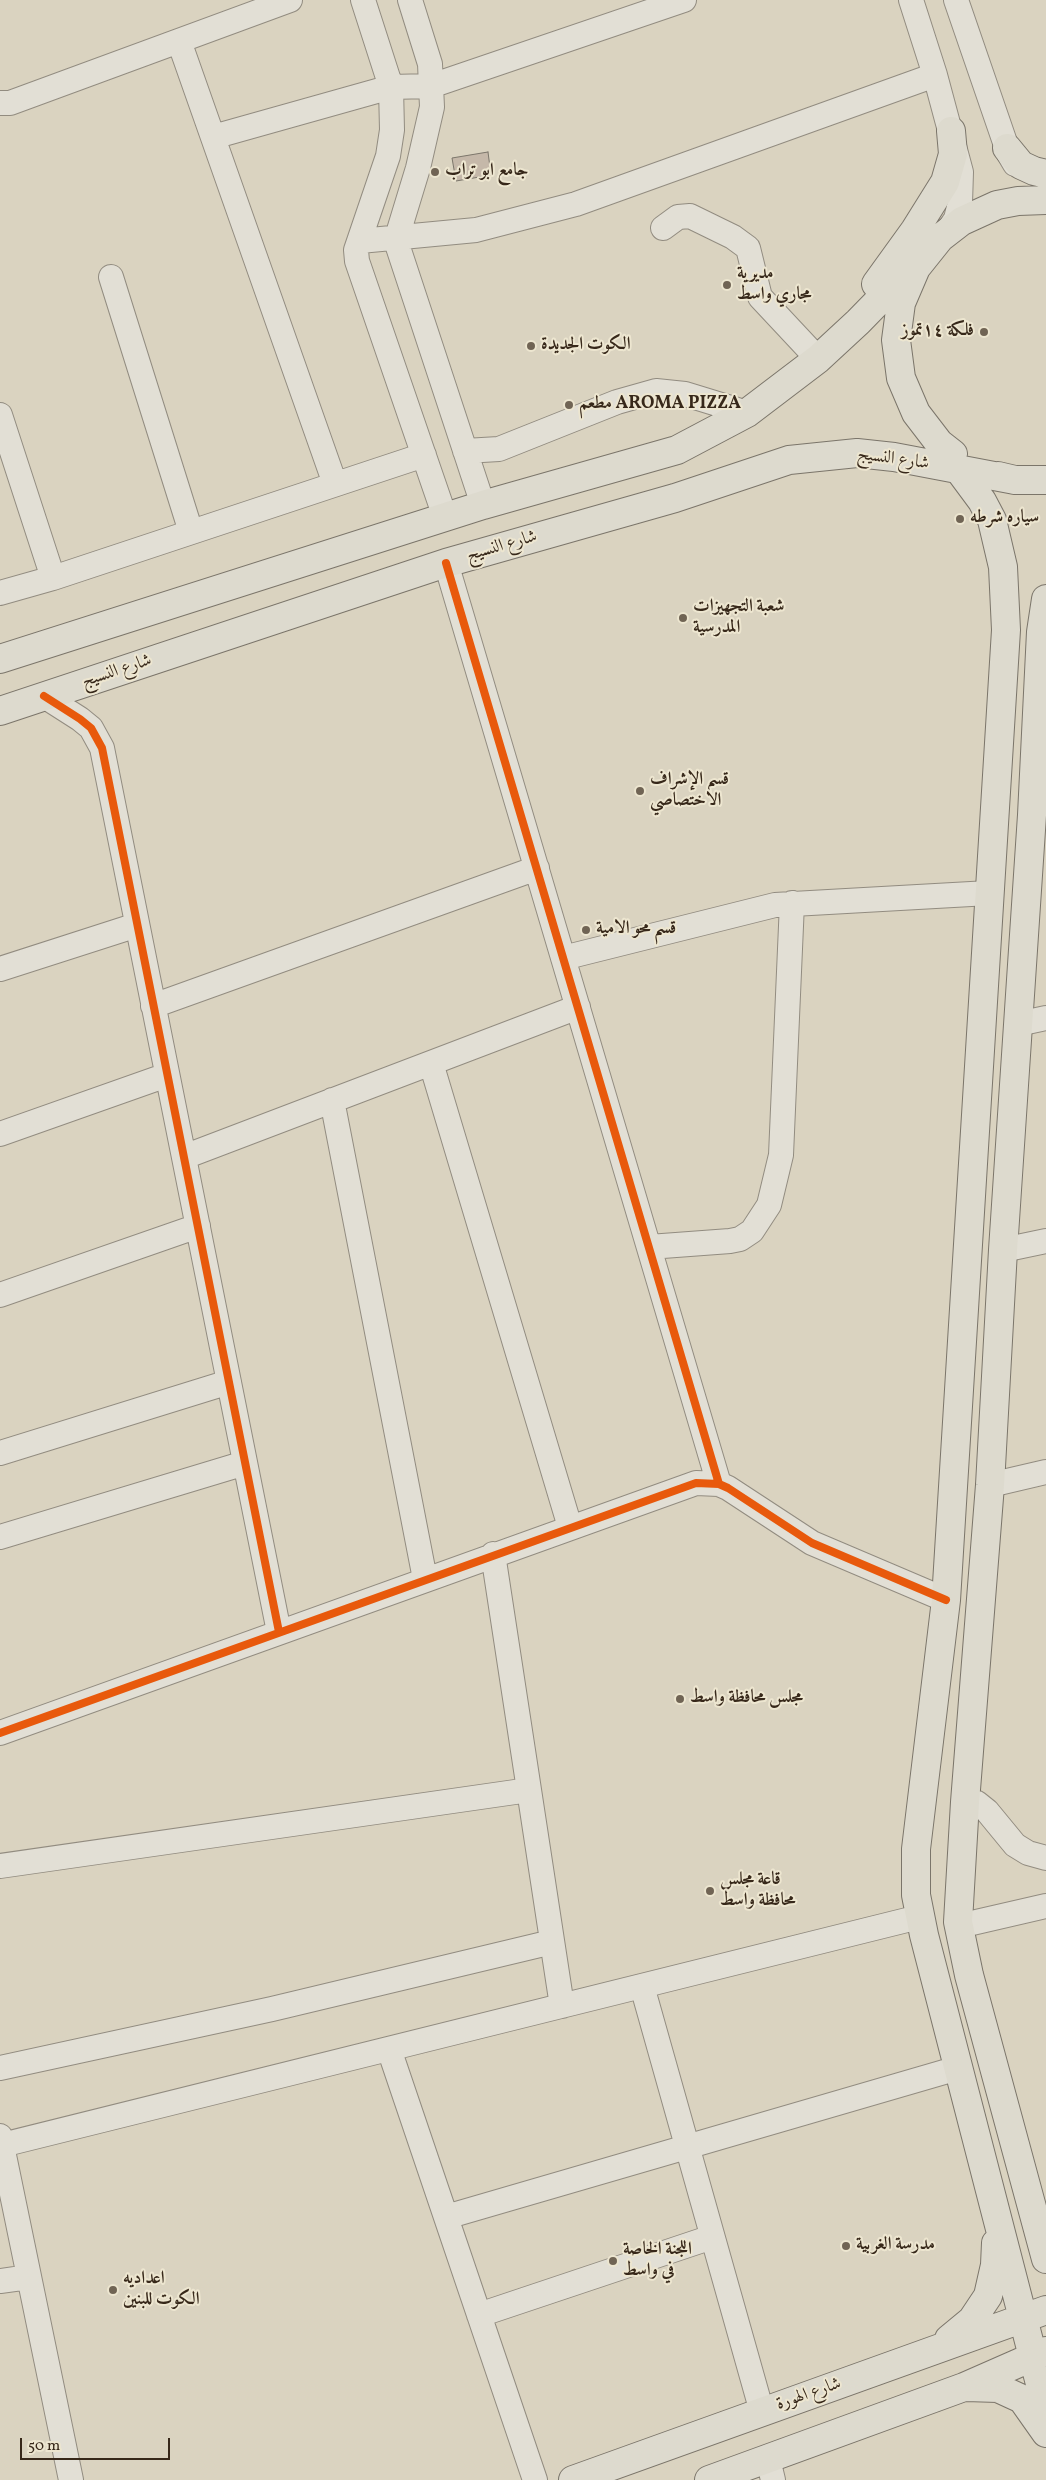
<!DOCTYPE html>
<html>
<head>
<meta charset="utf-8">
<style>
  body { margin:0 }
  #map { position:relative; width:1046px; height:2480px; overflow:hidden; background:#dad3c0; font-family:Vollkorn,serif }
  canvas { display:block }
  .scale { position:absolute; left:20px; top:2438px; width:150px; height:22px; box-sizing:border-box; border:2px solid #37281a; border-top:0; padding-left:6px; font-size:15px; line-height:18px; white-space:nowrap; color:#37281a; -webkit-text-stroke:4px #ede6d0; paint-order:stroke }
</style>
</head>
<body>
<div id="map">
<canvas width="1046" height="2480"></canvas>
<div class="scale">50 m</div>
</div>
<script>
const ctx = document.querySelector('canvas').getContext('2d');
ctx.lineJoin = 'round';
function fillPath(path, color) {
  ctx.fillStyle = color;
  ctx.fill(path, 'evenodd');
}
function shape(rows) {
  const path = new Path2D();
  for (const r of rows) {
    path.moveTo(r[0], r[1]);
    for (let i = 2; i < r.length; i += 2) path.lineTo(r[i], r[i + 1]);
  }
  return path;
}
function trace(path, color, width, dash) {
  ctx.strokeStyle = color;
  ctx.lineWidth = width;
  ctx.lineCap = dash ? 'butt' : 'round';
  ctx.setLineDash(dash || []);
  ctx.stroke(path);
}
function label(font, color, halo, rows, align = 'center') {
  ctx.font = font + ' Vollkorn,Amiri,serif';
  ctx.lineWidth = 4;
  ctx.setLineDash([]);
  ctx.textBaseline = 'middle';
  ctx.strokeStyle = halo;
  ctx.fillStyle = color;
  for (const [text, x, y, turn = 0] of rows) {
    ctx.save();
    ctx.translate(x, y);
    ctx.rotate((+turn || 0) * Math.PI / 180);
    ctx.textAlign = isNaN(turn) ? turn : align;
    if (halo) ctx.strokeText(text, 0, 0);
    ctx.fillText(text, 0, 0);
    ctx.restore();
  }
}
const building = shape([
  [488,152,491,175,456,181,452,158,488,152]
]);
fillPath(building, '#c5b8a9');
trace(building, '#7b756a', 1);
const minor = shape([
  [363,0,391,87,392,130,388,156,356,250,357,261,445,517],
  [410,0,430,64,432,107,418,168,397,237,398,247,483,505],
  [911,0,935,75,961,172,960,203,956,219,947,232],
  [956,0,1009,154,1015,164],
  [179,41,335,484],
  [0,103,10,103,290,0],
  [213,137,391,87,431,86,684,0],
  [663,228,678,217,690,216,733,237,748,248,760,297,818,359],
  [360,241,476,230,576,204,935,75],
  [111,277,191,532],
  [0,415,53,578],
  [465,451,499,449,617,402,656,391,685,394,747,413],
  [446,563,719,1484],
  [0,593,53,578,424,455],
  [44,696,80,719,91,728,102,748,279,1632],
  [563,958,775,905,989,893],
  [0,969,137,925],
  [153,1006,537,868],
  [1018,1024,1046,1018],
  [431,1063,570,1527],
  [332,1100,425,1579],
  [0,1134,167,1075],
  [184,1157,578,1007],
  [649,1247,730,1241,740,1239,752,1231,769,1205,781,1155,792,903],
  [1003,1250,1046,1241],
  [0,1295,198,1226],
  [0,1453,229,1382],
  [990,1485,1046,1472],
  [0,1537,245,1463],
  [493,1554,562,2006],
  [0,1733,696,1483,719,1484,728,1488,812,1543,946,1600],
  [965,1802,977,1803,987,1811,1015,1845,1028,1853,1046,1858],
  [0,1866,529,1790],
  [959,1926,1046,1906],
  [642,1986,762,2412],
  [389,2049,535,2480],
  [0,2068,272,2009,552,1942],
  [0,2136,71,2480],
  [2,2145,919,1917],
  [446,2217,958,2068],
  [0,2281,29,2277],
  [479,2315,712,2237],
  [768,2459,773,2480]
]);
const major = shape([
  [1007,148,1021,165,1034,171,1046,174],
  [876,284,915,230,945,182,953,154,951,131],
  [939,443,982,501,992,520,1003,567,1006,630,946,1600,916,1849,916,1895,924,1935,1046,2407],
  [953,454,939,443,916,413,901,378,896,340,901,303,916,268,940,238,962,221,997,205,1018,201,1046,200],
  [998,476,1015,480,1046,480],
  [1046,599,1041,632,1032,815,1003,1250,990,1485,965,1802,958,1922,969,1975,1046,2259],
  [0,659,483,505,677,450,747,413,818,359,858,322,940,238],
  [0,711,446,563,675,498,789,460,857,453,894,457,1015,480],
  [949,2339,972,2320,988,2296,995,2265,996,2243],
  [966,2387,998,2388,1022,2399,1046,2433],
  [573,2480,1046,2310],
  [709,2480,964,2387,1046,2351]
]);
trace(minor, '#928c80', 26);
trace(major, '#7b756a', 30);
trace(minor, '#e2dfd5', 24);
trace(major, '#dddace', 28);
trace(shape([
  [446,563,719,1484],
  [44,696,80,719,91,728,102,748,279,1632],
  [0,1733,696,1483,719,1484,728,1488,812,1543,946,1600]
]), '#e8590c', 8);
for (const [x, y, r, color] of [
  [435,172,5,"#706454"],
  [727,285,5,"#706454"],
  [984,332,5,"#706454"],
  [531,346,5,"#706454"],
  [569,405,5,"#706454"],
  [960,519,5,"#706454"],
  [683,618,5,"#706454"],
  [640,791,5,"#706454"],
  [586,930,5,"#706454"],
  [680,1699,5,"#706454"],
  [710,1891,5,"#706454"],
  [846,2246,5,"#706454"],
  [613,2261,5,"#706454"],
  [113,2290,5,"#706454"]
]) {
  const dot = new Path2D();
  dot.arc(x, y, r, 0, 2 * Math.PI);
  ctx.fillStyle = color;
  ctx.fill(dot);
  trace(dot, '#ede6d0', 2);
}
label('bold 18px', '#37281a', '#ede6d0', [
  ["جامع ابو تراب",445,172],
  ["مديرية",737,275],
  ["مجاري واسط",737,296],
  ["فلكة ١٤تموز",974,332,"right"],
  ["الكوت الجديدة",541,346],
  ["مطعم AROMA PIZZA",579,405],
  ["سياره شرطه",970,519],
  ["شعبة التجهيزات",693,608],
  ["المدرسية",693,629],
  ["قسم الإشراف",650,781],
  ["الاختصاصي",650,802],
  ["قسم محو الامية",596,930],
  ["مجلس محافظة واسط",690,1699],
  ["قاعة مجلس",720,1881],
  ["محافظة واسط",720,1902],
  ["مدرسة الغربية",856,2246],
  ["اللجنة الخاصة",623,2251],
  ["في واسط",623,2272],
  ["اعداديه",123,2280],
  ["الكوت للبنين",123,2301]
], 'left');
label('18px', '#37281a', '#ede6d0', [
  ["شارع النسيج",893,460,8],
  ["شارع النسيج",502,547,-16],
  ["شارع النسيج",117,672,-18],
  ["شارع الهورة",809,2395,-19]
]);
</script>
</body>
</html>
